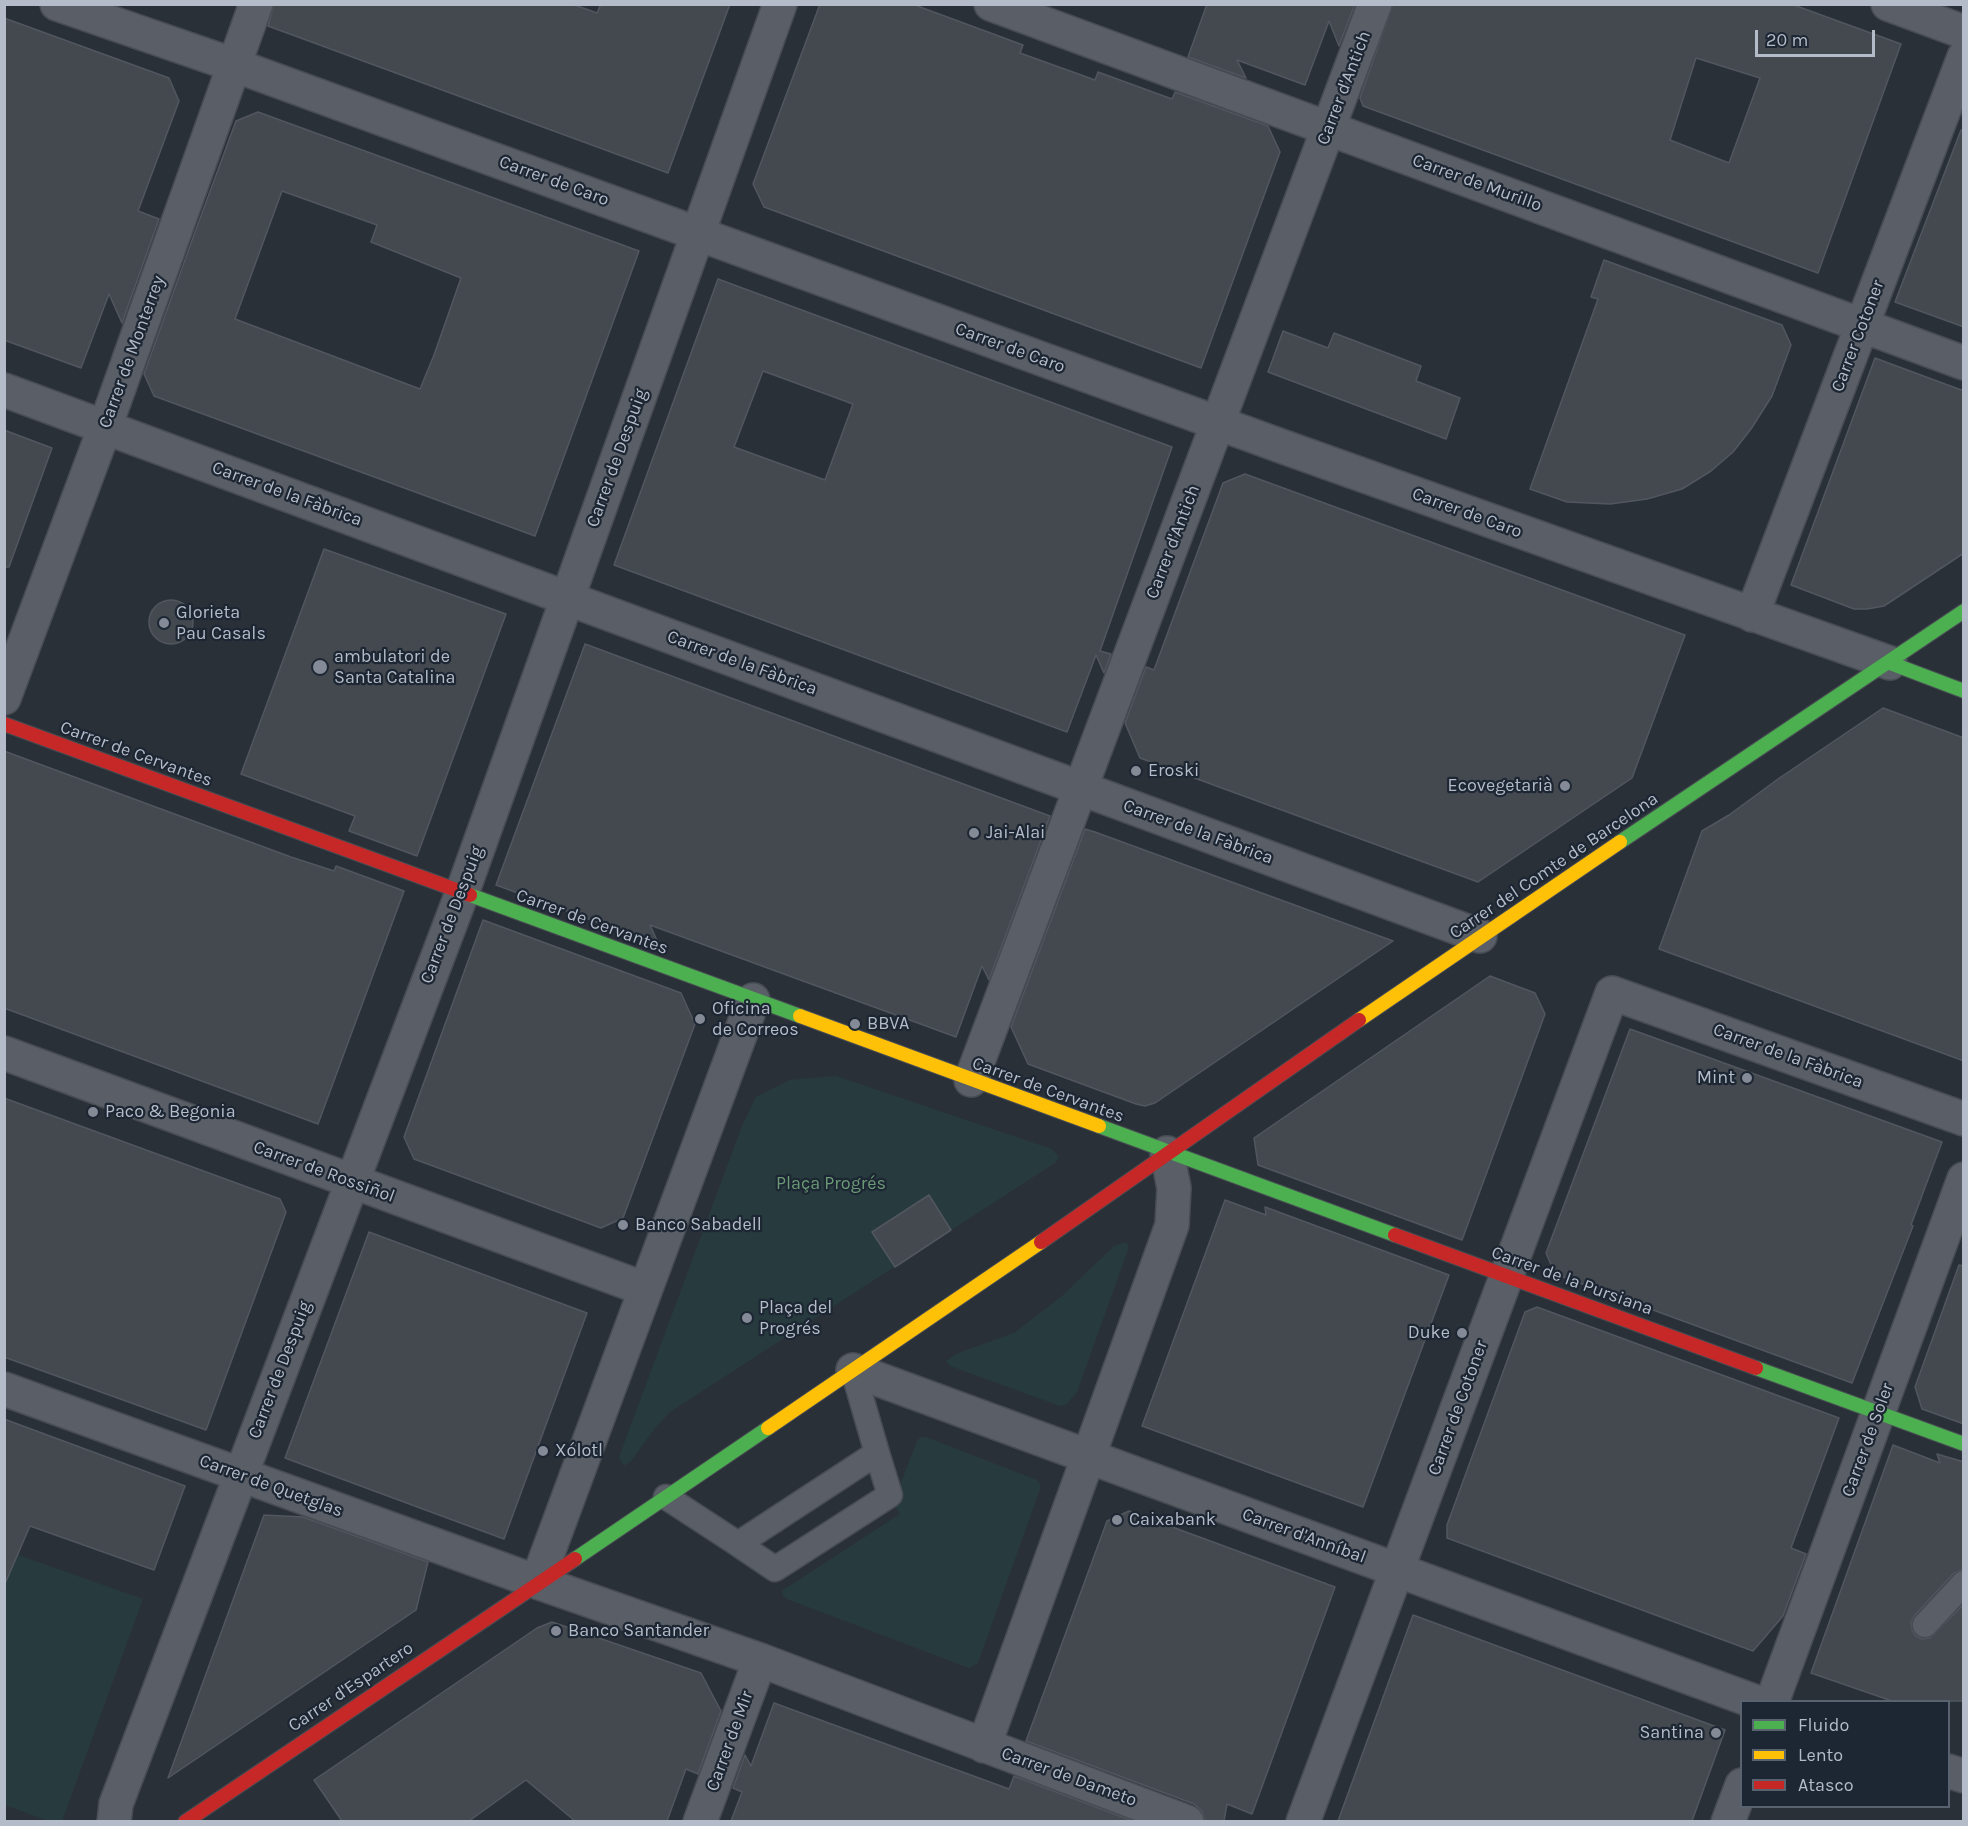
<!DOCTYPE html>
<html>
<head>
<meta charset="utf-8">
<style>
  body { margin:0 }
  #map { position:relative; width:1968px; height:1826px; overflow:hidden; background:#2a3038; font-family:Karla,sans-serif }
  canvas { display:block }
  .frame { position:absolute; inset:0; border:6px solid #b4bcc9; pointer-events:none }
  .legend { position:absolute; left:1740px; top:1700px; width:210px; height:108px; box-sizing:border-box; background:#1d2633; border:2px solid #59626f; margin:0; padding:8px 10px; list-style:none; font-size:18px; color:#b4bcc9 }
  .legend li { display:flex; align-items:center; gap:12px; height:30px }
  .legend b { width:30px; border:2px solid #59626f }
  .scale { position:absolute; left:1755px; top:30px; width:120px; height:27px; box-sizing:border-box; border:3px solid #b4bcc9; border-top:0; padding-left:8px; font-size:18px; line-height:21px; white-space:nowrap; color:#b4bcc9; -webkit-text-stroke:4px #1d2633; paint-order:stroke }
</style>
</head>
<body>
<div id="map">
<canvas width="1968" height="1826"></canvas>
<div class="frame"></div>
<ul class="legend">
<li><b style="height:8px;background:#4caf50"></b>Fluido</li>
<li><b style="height:8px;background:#ffc107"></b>Lento</li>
<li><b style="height:8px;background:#c62828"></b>Atasco</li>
</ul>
<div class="scale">20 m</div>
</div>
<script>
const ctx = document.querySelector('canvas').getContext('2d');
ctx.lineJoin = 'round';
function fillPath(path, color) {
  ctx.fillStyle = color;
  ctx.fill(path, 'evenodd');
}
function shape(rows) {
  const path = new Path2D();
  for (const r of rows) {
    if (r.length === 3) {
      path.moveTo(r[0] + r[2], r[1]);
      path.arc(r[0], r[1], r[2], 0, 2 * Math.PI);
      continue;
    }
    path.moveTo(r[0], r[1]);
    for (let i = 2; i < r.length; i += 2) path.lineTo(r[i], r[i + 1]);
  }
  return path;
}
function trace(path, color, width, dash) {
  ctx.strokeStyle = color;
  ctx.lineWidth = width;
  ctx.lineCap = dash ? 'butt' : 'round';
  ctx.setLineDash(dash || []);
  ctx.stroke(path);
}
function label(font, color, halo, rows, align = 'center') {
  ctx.font = font + ' Karla,sans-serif';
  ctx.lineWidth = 4.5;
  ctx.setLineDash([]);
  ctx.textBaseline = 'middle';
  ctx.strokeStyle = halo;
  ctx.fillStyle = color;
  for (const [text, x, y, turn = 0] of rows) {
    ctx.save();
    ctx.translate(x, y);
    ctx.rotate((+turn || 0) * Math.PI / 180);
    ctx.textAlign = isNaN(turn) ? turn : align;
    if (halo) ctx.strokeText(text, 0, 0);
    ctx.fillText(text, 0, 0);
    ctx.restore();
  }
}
fillPath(shape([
  [836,1076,1052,1149,1059,1157,1055,1163,670,1412,656,1427,631,1461,624,1466,619,1457,742,1126,756,1097,790,1080],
  [1126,1242,1129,1247,1077,1392,1067,1404,1060,1406,950,1366,946,1361,958,1353,1014,1333,1062,1296,1114,1246],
  [921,1437,926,1437,1037,1480,1040,1484,1040,1489,978,1663,969,1668,787,1599,782,1595,783,1590,900,1514,893,1503,917,1441],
  [4,1550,143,1599,62,1821,48,1821,5,1805]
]), '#273a3e');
const building = shape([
  [274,4,572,4,597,13,601,4,730,4,668,173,268,26,274,4],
  [820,4,912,4,1023,45,1020,53,1095,80,1098,72,1172,99,1175,92,1268,126,1280,152,1201,368,764,207,753,184,820,4],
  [1207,4,1355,4,1339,46,1329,21,1305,85,1237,60,1246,78,1188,57,1207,4],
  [1393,4,1791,4,1901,44,1818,273,1363,106,1360,98,1393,4],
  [1696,58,1760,78,1729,163,1670,140,1696,58],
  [4,18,169,78,179,101,138,211,159,219,122,323,109,294,81,368,4,340,4,18],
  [258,112,639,251,535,536,154,396,144,374,195,232,236,121,258,112],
  [282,191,377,225,371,242,461,278,434,355,420,389,235,319,282,191],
  [1961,130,1964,130,1964,327,1895,302,1961,130],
  [1604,260,1782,325,1791,345,1772,396,1751,429,1733,452,1711,471,1682,489,1647,499,1610,504,1567,502,1530,489,1598,299,1591,297,1604,260],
  [718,279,1172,447,1100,651,1111,654,1104,673,1096,655,1067,732,614,565,718,279],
  [763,371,853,404,825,480,734,447,763,371],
  [1283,331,1328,348,1334,333,1421,366,1416,381,1460,398,1446,439,1268,372,1283,331],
  [1875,358,1964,391,1964,553,1884,606,1867,609,1854,609,1791,585,1875,358],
  [4,430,52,448,9,567,4,567,4,430],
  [1245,474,1685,635,1632,778,1478,882,1140,758,1125,723,1146,667,1154,670,1223,483,1245,474],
  [324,549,506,614,417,856,349,831,355,816,241,774,324,549],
  [171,622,22],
  [585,644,1050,816,989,980,982,966,956,1037,650,925,659,945,496,885,585,644],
  [1883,708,1964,738,1964,1061,1659,949,1702,831,1729,815,1778,779,1883,708],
  [4,751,291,857,334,871,336,866,404,891,318,1124,4,1008,4,751],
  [1085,829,1095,832,1393,941,1155,1103,1145,1106,1136,1104,1028,1064,1011,1027,1085,829],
  [483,920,681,993,695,1024,623,1218,601,1228,414,1159,404,1137,483,920],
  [1490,976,1535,993,1545,1014,1462,1240,1258,1165,1254,1138,1490,976],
  [1630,1029,1942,1142,1911,1225,1913,1226,1852,1383,1555,1274,1546,1253,1630,1029],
  [4,1098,280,1199,286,1212,206,1430,4,1357,4,1098],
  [929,1195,951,1230,895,1267,872,1232,929,1195],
  [1225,1200,1266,1215,1265,1207,1449,1275,1363,1507,1142,1426,1225,1200],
  [369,1232,587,1313,504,1539,285,1458,369,1232],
  [1959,1265,1964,1266,1964,1424,1922,1409,1915,1387,1959,1265],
  [1537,1307,1839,1418,1791,1548,1806,1554,1783,1616,1753,1651,1447,1538,1447,1525,1525,1312,1537,1307],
  [4,1419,185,1486,154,1570,30,1526,4,1586,4,1419],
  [1893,1445,1940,1463,1937,1454,1964,1462,1964,1569,1954,1573,1915,1615,1911,1622,1912,1630,1916,1636,1922,1639,1930,1638,1964,1604,1964,1701,1892,1701,1811,1673,1893,1445],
  [1129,1511,1335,1587,1252,1814,1227,1804,1224,1821,1205,1821,1202,1811,1194,1804,1026,1741,1107,1521,1129,1511],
  [264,1515,303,1517,428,1562,416,1610,168,1778,264,1515],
  [1413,1615,1725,1730,1692,1821,1338,1821,1413,1615],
  [552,1622,701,1673,721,1711,698,1774,686,1769,667,1821,575,1821,526,1780,469,1821,342,1821,314,1780,537,1628,552,1622],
  [774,1703,1009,1789,1014,1776,1133,1821,731,1821,742,1792,733,1788,745,1755,751,1766,774,1703]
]);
fillPath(building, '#444950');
trace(building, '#52575f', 1.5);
const lane = shape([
  [666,1497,738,1544,877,1453,853,1370],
  [738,1544,775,1569,890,1495,877,1453],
  [1925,1625,1964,1583]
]);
const street = shape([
  [57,4,234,65,1281,446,1890,663],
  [991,4,1964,363],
  [1888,4,1964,32],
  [4,390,1480,936],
  [1752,615,1964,57],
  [4,698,105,427,256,4],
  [4,1053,645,1289],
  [971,1080,1375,4],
  [853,1370,1756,1702],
  [4,1389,537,1582,760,1660,1187,1822],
  [537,1582,753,1000],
  [1772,1702,1964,1179],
  [984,1746,1172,1225,1174,1188,1167,1153],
  [1948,1771,1964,1776],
  [114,1822,116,1804,462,893,780,4],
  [700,1822,760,1660],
  [1303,1822,1612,993,1964,1119],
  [1728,1822,1742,1785]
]);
const fast = shape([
  [1890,663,1964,691],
  [1620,842,1964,611],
  [470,895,800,1016],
  [1099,1126,1395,1235],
  [1756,1368,1964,1444],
  [575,1559,768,1428]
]);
const slow = shape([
  [800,1016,1099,1126],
  [1359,1020,1620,842],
  [768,1428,1041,1242]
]);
const jam = shape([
  [4,724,470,895],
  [1395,1235,1756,1368],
  [1041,1242,1359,1020],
  [185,1822,575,1559]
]);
trace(lane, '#484c53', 27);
trace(street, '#484c53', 36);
trace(fast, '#484c53', 16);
trace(slow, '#484c53', 16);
trace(jam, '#484c53', 16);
trace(lane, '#5a5e66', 24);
trace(street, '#5a5e66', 33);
trace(fast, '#4caf50', 14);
trace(slow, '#ffc107', 14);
trace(jam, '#c62828', 14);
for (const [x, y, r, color] of [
  [164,623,6,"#848b96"],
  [320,667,8,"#848b96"],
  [1136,771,6,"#848b96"],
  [1565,786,6,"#848b96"],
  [974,833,6,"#848b96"],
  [700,1019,6,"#848b96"],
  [855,1024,6,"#848b96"],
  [1747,1078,6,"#848b96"],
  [93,1112,6,"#848b96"],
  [623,1225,6,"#848b96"],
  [747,1318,6,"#848b96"],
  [1462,1333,6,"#848b96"],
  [543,1451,6,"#848b96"],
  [1117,1520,6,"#848b96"],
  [556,1631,6,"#848b96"],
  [1716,1733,6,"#848b96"]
]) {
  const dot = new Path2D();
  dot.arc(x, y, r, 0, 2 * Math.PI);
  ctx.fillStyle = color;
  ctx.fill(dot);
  trace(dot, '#1d2633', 2);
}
label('18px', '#b4bcc9', '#1d2633', [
  ["Carrer d'Antich",1344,88,-69],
  ["Carrer de Caro",554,181,20],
  ["Carrer de Murillo",1477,183,20],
  ["Carrer Cotoner",1858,336,-69],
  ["Carrer de Caro",1010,348,20],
  ["Carrer de Monterrey",132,352,-70],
  ["Carrer de Despuig",617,458,-70],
  ["Carrer de la Fàbrica",287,494,20],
  ["Carrer de Caro",1467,513,20],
  ["Carrer d'Antich",1173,542,-69],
  ["Carrer de la Fàbrica",742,663,20],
  ["Carrer de Cervantes",136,754,20],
  ["Carrer de la Fàbrica",1198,832,20],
  ["Carrer del Comte de Barcelona",1554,866,-34],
  ["Carrer de Despuig",452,915,-69],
  ["Carrer de Cervantes",592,922,20],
  ["Carrer de la Fàbrica",1788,1056,20],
  ["Carrer de Cervantes",1048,1090,20],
  ["Carrer de Rossiñol",324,1172,20],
  ["Carrer de la Pursiana",1572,1281,20],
  ["Carrer de Despuig",280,1370,-69],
  ["Carrer de Cotoner",1458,1408,-70],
  ["Carrer de Soler",1868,1440,-70],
  ["Carrer de Quetglas",271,1486,20],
  ["Carrer d'Anníbal",1304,1536,20],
  ["Carrer d'Espartero",351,1687,-34],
  ["Carrer de Mir",730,1741,-70],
  ["Carrer de Dameto",1069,1777,20]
]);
label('18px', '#b4bcc9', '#1d2633', [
  ["Glorieta",176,613],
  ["Pau Casals",176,634],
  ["ambulatori de",334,657],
  ["Santa Catalina",334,678],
  ["Eroski",1148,771],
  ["Ecovegetarià",1553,786,"right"],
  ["Jai-Alai",986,833],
  ["Oficina",712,1009],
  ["de Correos",712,1030],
  ["BBVA",867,1024],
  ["Mint",1735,1078,"right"],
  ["Paco & Begonia",105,1112],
  ["Banco Sabadell",635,1225],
  ["Plaça del",759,1308],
  ["Progrés",759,1329],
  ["Duke",1450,1333,"right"],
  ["Xólotl",555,1451],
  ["Caixabank",1129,1520],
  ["Banco Santander",568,1631],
  ["Santina",1704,1733,"right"]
], 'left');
label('18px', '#6b9a76', '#1d2633', [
  ["Plaça Progrés",831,1184]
]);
</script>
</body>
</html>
